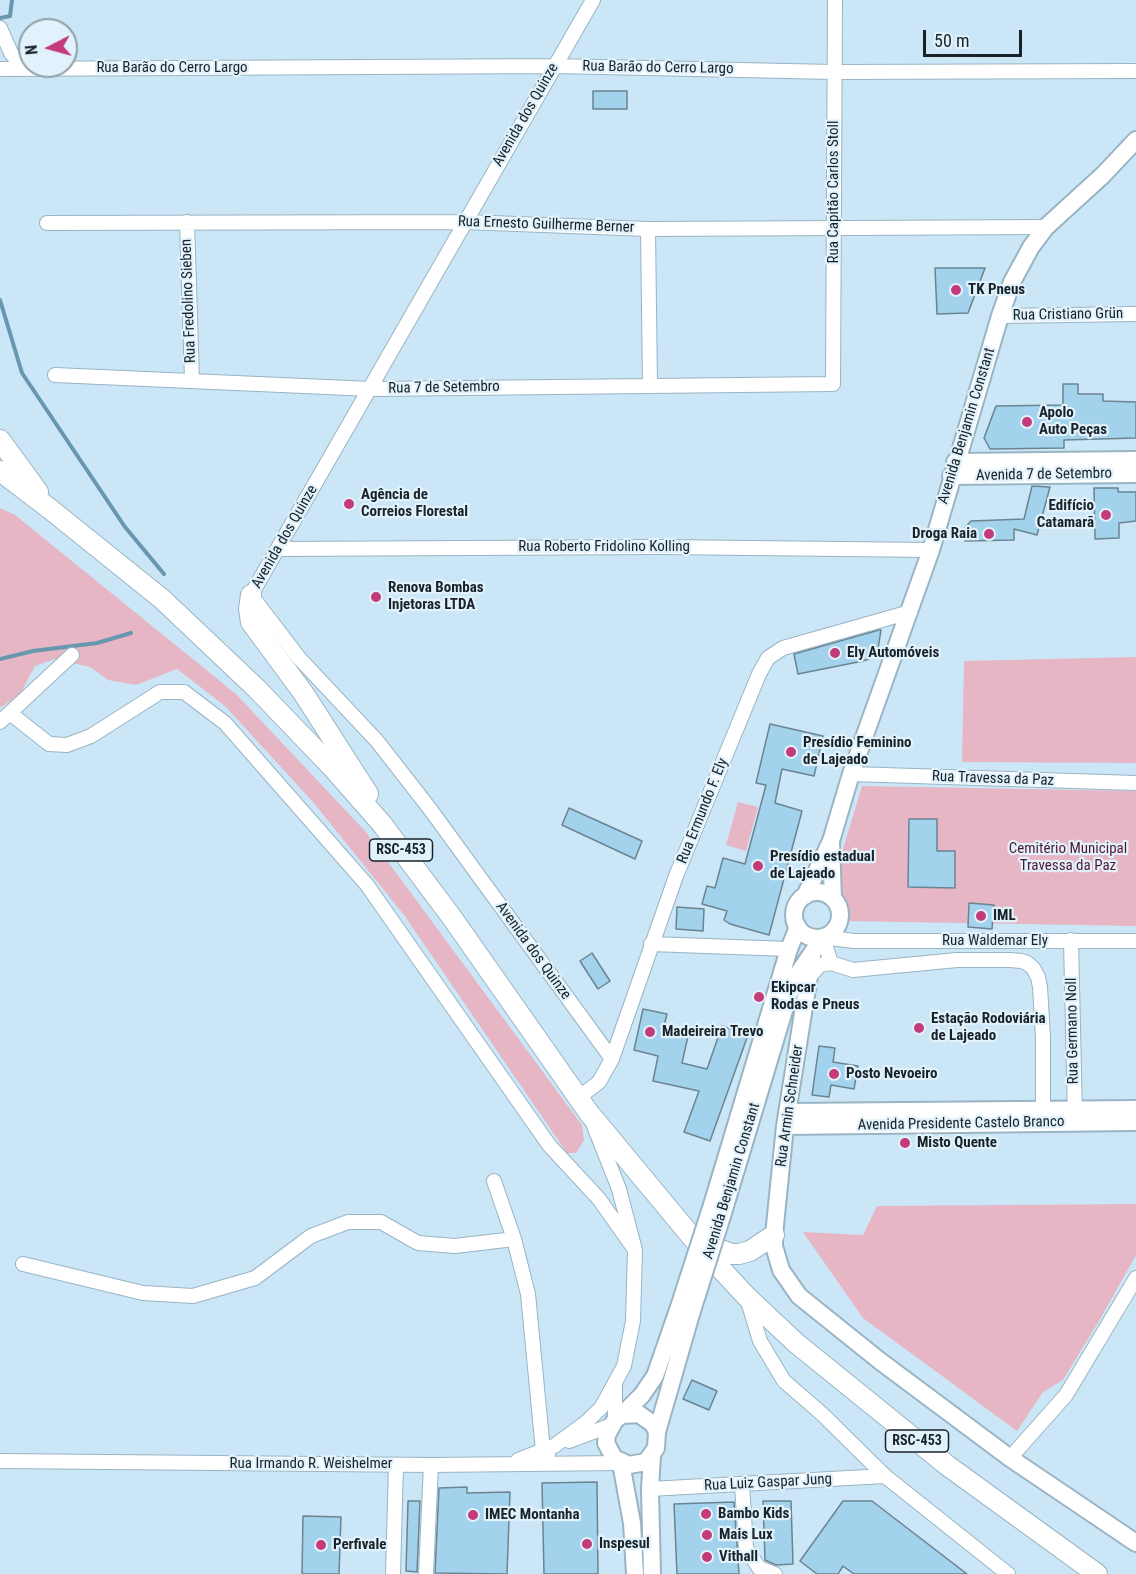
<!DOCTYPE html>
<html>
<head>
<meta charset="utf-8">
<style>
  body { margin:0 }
  #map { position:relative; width:1136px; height:1574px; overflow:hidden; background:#cbe7f7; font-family:"Roboto Condensed",sans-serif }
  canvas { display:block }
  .north { position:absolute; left:18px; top:18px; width:60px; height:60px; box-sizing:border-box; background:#e2f2fc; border:2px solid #919fa7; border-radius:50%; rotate:264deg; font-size:16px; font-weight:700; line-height:24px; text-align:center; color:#182228 }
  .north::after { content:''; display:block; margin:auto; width:21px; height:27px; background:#c33b78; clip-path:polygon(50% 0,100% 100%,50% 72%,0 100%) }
  .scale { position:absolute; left:923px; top:30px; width:99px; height:27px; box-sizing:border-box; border:3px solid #182228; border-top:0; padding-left:8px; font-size:18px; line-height:21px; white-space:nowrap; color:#182228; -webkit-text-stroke:4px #e2f2fc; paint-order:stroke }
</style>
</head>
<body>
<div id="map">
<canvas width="1136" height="1574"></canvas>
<div class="north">N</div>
<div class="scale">50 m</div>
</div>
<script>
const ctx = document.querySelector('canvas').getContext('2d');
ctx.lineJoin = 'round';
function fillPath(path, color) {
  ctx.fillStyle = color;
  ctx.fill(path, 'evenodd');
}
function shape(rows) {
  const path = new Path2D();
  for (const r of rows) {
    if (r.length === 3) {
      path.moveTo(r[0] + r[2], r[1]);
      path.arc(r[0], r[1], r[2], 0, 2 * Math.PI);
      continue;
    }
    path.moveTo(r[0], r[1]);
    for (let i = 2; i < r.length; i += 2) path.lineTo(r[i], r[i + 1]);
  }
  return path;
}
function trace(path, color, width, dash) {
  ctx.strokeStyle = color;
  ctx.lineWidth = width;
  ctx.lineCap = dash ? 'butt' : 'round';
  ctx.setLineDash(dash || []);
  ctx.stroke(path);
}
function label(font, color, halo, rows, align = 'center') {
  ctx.font = font + ' "Roboto Condensed",sans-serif';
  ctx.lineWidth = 4.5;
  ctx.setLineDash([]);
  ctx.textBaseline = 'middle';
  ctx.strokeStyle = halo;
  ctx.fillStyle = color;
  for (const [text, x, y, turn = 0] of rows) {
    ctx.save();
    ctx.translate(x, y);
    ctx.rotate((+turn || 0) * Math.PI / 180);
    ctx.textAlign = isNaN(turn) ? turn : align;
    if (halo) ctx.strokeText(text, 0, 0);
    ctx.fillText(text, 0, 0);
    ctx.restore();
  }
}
fillPath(shape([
  [0,508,15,515,236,694,366,832,582,1125,584,1140,576,1153,567,1153,404,915,313,802,225,706,177,669,136,685,108,680,90,667,55,659,35,666,20,694,0,708],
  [1136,657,1136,763,962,762,964,661],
  [862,786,1136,791,1136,926,844,921,839,862],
  [738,802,758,807,746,851,726,845],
  [1136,1204,1136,1255,1099,1321,1063,1380,1043,1392,1017,1431,863,1318,803,1232,863,1235,877,1206]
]), '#e6b6c5');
trace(shape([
  [0,18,10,16,12,0],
  [0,300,22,373,125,527,164,574],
  [0,659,33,651,97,643,131,633]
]), '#6897b0', 4);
const building = shape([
  [593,91,627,91,627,109,593,109,593,91],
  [935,268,985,268,968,313,937,314,935,268],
  [1063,384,1078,384,1078,394,1103,394,1103,401,1136,402,1136,438,1064,440,1064,448,990,449,984,438,996,406,1063,405,1063,384],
  [1032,486,1050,487,1037,535,1014,529,1014,540,965,541,964,529,971,521,1024,519,1032,486],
  [1094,488,1118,488,1118,492,1136,492,1136,521,1119,523,1119,538,1095,539,1094,488],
  [879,630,881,630,877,655,869,656,869,659,863,661,798,674,794,654,879,630],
  [770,724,823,736,814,776,782,769,775,803,802,811,769,935,730,924,724,920,727,911,702,904,707,886,715,888,723,858,745,864,766,785,756,783,770,724],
  [569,808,642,841,635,859,562,825,569,808],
  [909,819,937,819,937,851,955,851,955,888,908,887,909,819],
  [969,903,994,905,992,929,968,927,969,903],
  [677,907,704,909,703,931,676,929,677,907],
  [592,953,610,981,598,989,580,961,592,953],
  [643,1009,667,1014,663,1030,688,1036,682,1063,707,1069,722,1026,748,1035,710,1141,684,1132,699,1091,653,1081,658,1056,634,1050,643,1009],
  [819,1046,835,1048,833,1062,858,1066,854,1089,831,1085,829,1097,812,1095,819,1046],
  [692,1380,717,1391,709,1410,683,1399,692,1380],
  [597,1482,598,1574,544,1574,542,1483,597,1482],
  [467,1487,467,1493,510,1492,507,1574,435,1573,439,1488,467,1487],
  [408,1501,420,1501,417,1572,406,1571,408,1501],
  [763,1501,791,1501,793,1564,776,1565,765,1560,763,1501],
  [843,1501,872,1501,967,1574,854,1574,843,1566,838,1574,817,1574,800,1561,843,1501],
  [734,1502,739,1574,677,1574,674,1504,734,1502],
  [303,1516,341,1517,339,1574,302,1574,303,1516]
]);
fillPath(building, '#a2d2ec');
trace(building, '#6a8491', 1.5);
const minor = shape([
  [593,0,251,595,299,658,377,741,430,809,612,1059],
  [0,28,11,53,23,68],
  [0,69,555,66,834,72,1136,71],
  [187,222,192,381],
  [47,223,465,222,648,229,1046,227],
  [648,229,650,385],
  [1000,316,1136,314],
  [55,375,371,389,833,384,835,0],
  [278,549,660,547,931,550],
  [10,713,49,744,67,745,91,736,160,692,184,692,225,723,367,885,549,1145,599,1199,635,1250],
  [0,722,72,655],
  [851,774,1136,783],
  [1071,940,1075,1118],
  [651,944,789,949],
  [831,963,823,937,854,941,1136,941],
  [809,977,820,965,831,963,853,970,957,960,1010,960,1021,961,1027,963,1033,968,1038,977,1040,987,1043,1037,1043,1118],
  [578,1098,599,1082,612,1059,676,876,759,674,768,658,783,648,910,612],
  [494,1181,514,1239,528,1294,543,1451,548,1455],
  [23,1264,143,1293,193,1296,255,1278,311,1236,348,1222,381,1222,418,1243,455,1246,514,1239],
  [747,1298,760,1341,784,1381,821,1413,885,1476,1008,1574],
  [615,1420,615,1385],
  [569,1441,609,1426],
  [1010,1458,1066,1395,1136,1278],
  [518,1460,554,1446,584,1424,601,1408,624,1366,633,1321,635,1250,619,1189,594,1126],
  [0,1461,431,1465,621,1463],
  [742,1484,746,1548,759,1568,775,1574],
  [650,1489,885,1476],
  [393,1574,396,1465],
  [426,1574,431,1465]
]);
const major = shape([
  [955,462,1136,460],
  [951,476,1136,474],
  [831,842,833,899],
  [817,915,23],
  [805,896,831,841,851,774,931,550,1000,316,1012,282,1031,247,1046,227,1103,175,1136,140],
  [812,957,785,1126,774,1235,774,1246,781,1270,799,1296,880,1361,1010,1458,1136,1543],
  [788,1112,1136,1109],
  [785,1126,1136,1122],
  [712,1205,789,949,798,927],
  [722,1216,789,994,797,975,823,937],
  [622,1415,639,1414,653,1424,657,1432,656,1448,646,1462,629,1465,614,1458,606,1443,607,1435,615,1420,622,1415,642,1395,655,1376,680,1304],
  [657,1432,691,1314],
  [652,1456,650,1489,652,1574],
  [621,1463,632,1523,635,1574]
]);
const highway = shape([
  [0,440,38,492],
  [0,471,50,509,162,599,257,689,331,766,382,824,453,919,589,1113,696,1242,746,1296,796,1343,948,1466,1097,1574],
  [251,595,249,609,251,622,304,694,368,794],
  [700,1243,732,1254,739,1254,750,1251,774,1235]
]);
trace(minor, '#99b4c3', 16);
trace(major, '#99b4c3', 20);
trace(highway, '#99b4c3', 22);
trace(minor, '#fff', 14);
trace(major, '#fff', 16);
trace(highway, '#fff', 20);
const majorBridge = shape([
  [680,1304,712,1205],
  [691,1314,722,1216]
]);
trace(majorBridge, '#99b4c3', 20, []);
trace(majorBridge, '#fff', 16);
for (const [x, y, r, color] of [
  [956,290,6,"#c33b78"],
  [1027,422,6,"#c33b78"],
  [349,504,6,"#c33b78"],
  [1106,515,6,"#c33b78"],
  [989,534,6,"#c33b78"],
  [376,597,6,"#c33b78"],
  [835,653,6,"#c33b78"],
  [791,752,6,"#c33b78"],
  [758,866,6,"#c33b78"],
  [981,916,6,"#c33b78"],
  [759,997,6,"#c33b78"],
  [919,1028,6,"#c33b78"],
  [650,1032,6,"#c33b78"],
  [834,1074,6,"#c33b78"],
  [905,1143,6,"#c33b78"],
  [706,1514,6,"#c33b78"],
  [473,1515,6,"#c33b78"],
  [707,1535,6,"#c33b78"],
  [587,1544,6,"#c33b78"],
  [321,1545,6,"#c33b78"],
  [707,1557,6,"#c33b78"]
]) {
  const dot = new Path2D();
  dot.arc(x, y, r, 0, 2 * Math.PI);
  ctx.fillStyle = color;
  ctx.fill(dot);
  trace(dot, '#e2f2fc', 2);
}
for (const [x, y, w] of [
  [401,850,63],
  [917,1441,63]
]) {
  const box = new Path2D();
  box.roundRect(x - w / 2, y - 11, w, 22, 4.5);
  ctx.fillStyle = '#e2f2fc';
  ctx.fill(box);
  trace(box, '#182228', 1.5);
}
label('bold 14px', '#182228', null, [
  ["RSC-453",401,850],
  ["RSC-453",917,1441]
]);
label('15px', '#182228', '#e2f2fc', [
  ["Rua Barão do Cerro Largo",172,68],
  ["Rua Barão do Cerro Largo",658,68,1],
  ["Avenida dos Quinze",526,115,-60],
  ["Rua Capitão Carlos Stoll",834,192,-90],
  ["Rua Ernesto Guilherme Berner",546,225,2],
  ["Rua Fredolino Sieben",189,301,-92],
  ["Rua Cristiano Grün",1068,315,-1],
  ["Rua 7 de Setembro",444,388,-1],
  ["Avenida Benjamin Constant",967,426,-73],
  ["Avenida 7 de Setembro",1044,475,-1],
  ["Avenida dos Quinze",285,537,-60],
  ["Rua Roberto Fridolino Kolling",604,547],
  ["Rua Travessa da Paz",993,779,2],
  ["Rua Ermundo F. Ely",703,811,-68],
  ["Rua Waldemar Ely",995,941],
  ["Avenida dos Quinze",533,951,54],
  ["Rua Germano Noll",1073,1031,-91],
  ["Rua Armin Schneider",790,1106,-82],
  ["Avenida Presidente Castelo Branco",961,1124,-1],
  ["Avenida Benjamin Constant",732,1181,-73],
  ["Rua Irmando R. Weishelmer",311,1464],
  ["Rua Luiz Gaspar Jung",768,1483,-3]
]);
label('bold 15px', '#182228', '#e2f2fc', [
  ["TK Pneus",968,290],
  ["Apolo",1039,413],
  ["Auto Peças",1039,430],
  ["Agência de",361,495],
  ["Correios Florestal",361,512],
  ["Edifício",1094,506,"right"],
  ["Catamarã",1094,523,"right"],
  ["Droga Raia",977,534,"right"],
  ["Renova Bombas",388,588],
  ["Injetoras LTDA",388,605],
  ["Ely Automóveis",847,653],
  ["Presídio Feminino",803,743],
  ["de Lajeado",803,760],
  ["Presídio estadual",770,857],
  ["de Lajeado",770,874],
  ["IML",993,916],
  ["Ekipcar",771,988],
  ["Rodas e Pneus",771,1005],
  ["Estação Rodoviária",931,1019],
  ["de Lajeado",931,1036],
  ["Madeireira Trevo",662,1032],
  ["Posto Nevoeiro",846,1074],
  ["Misto Quente",917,1143],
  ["Bambo Kids",718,1514],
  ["IMEC Montanha",485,1515],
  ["Mais Lux",719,1535],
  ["Inspesul",599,1544],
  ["Perfivale",333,1545],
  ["Vithall",719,1557]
], 'left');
label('15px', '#521730', '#e2f2fc', [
  ["Cemitério Municipal",1068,849],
  ["Travessa da Paz",1068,866]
]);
</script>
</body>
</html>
